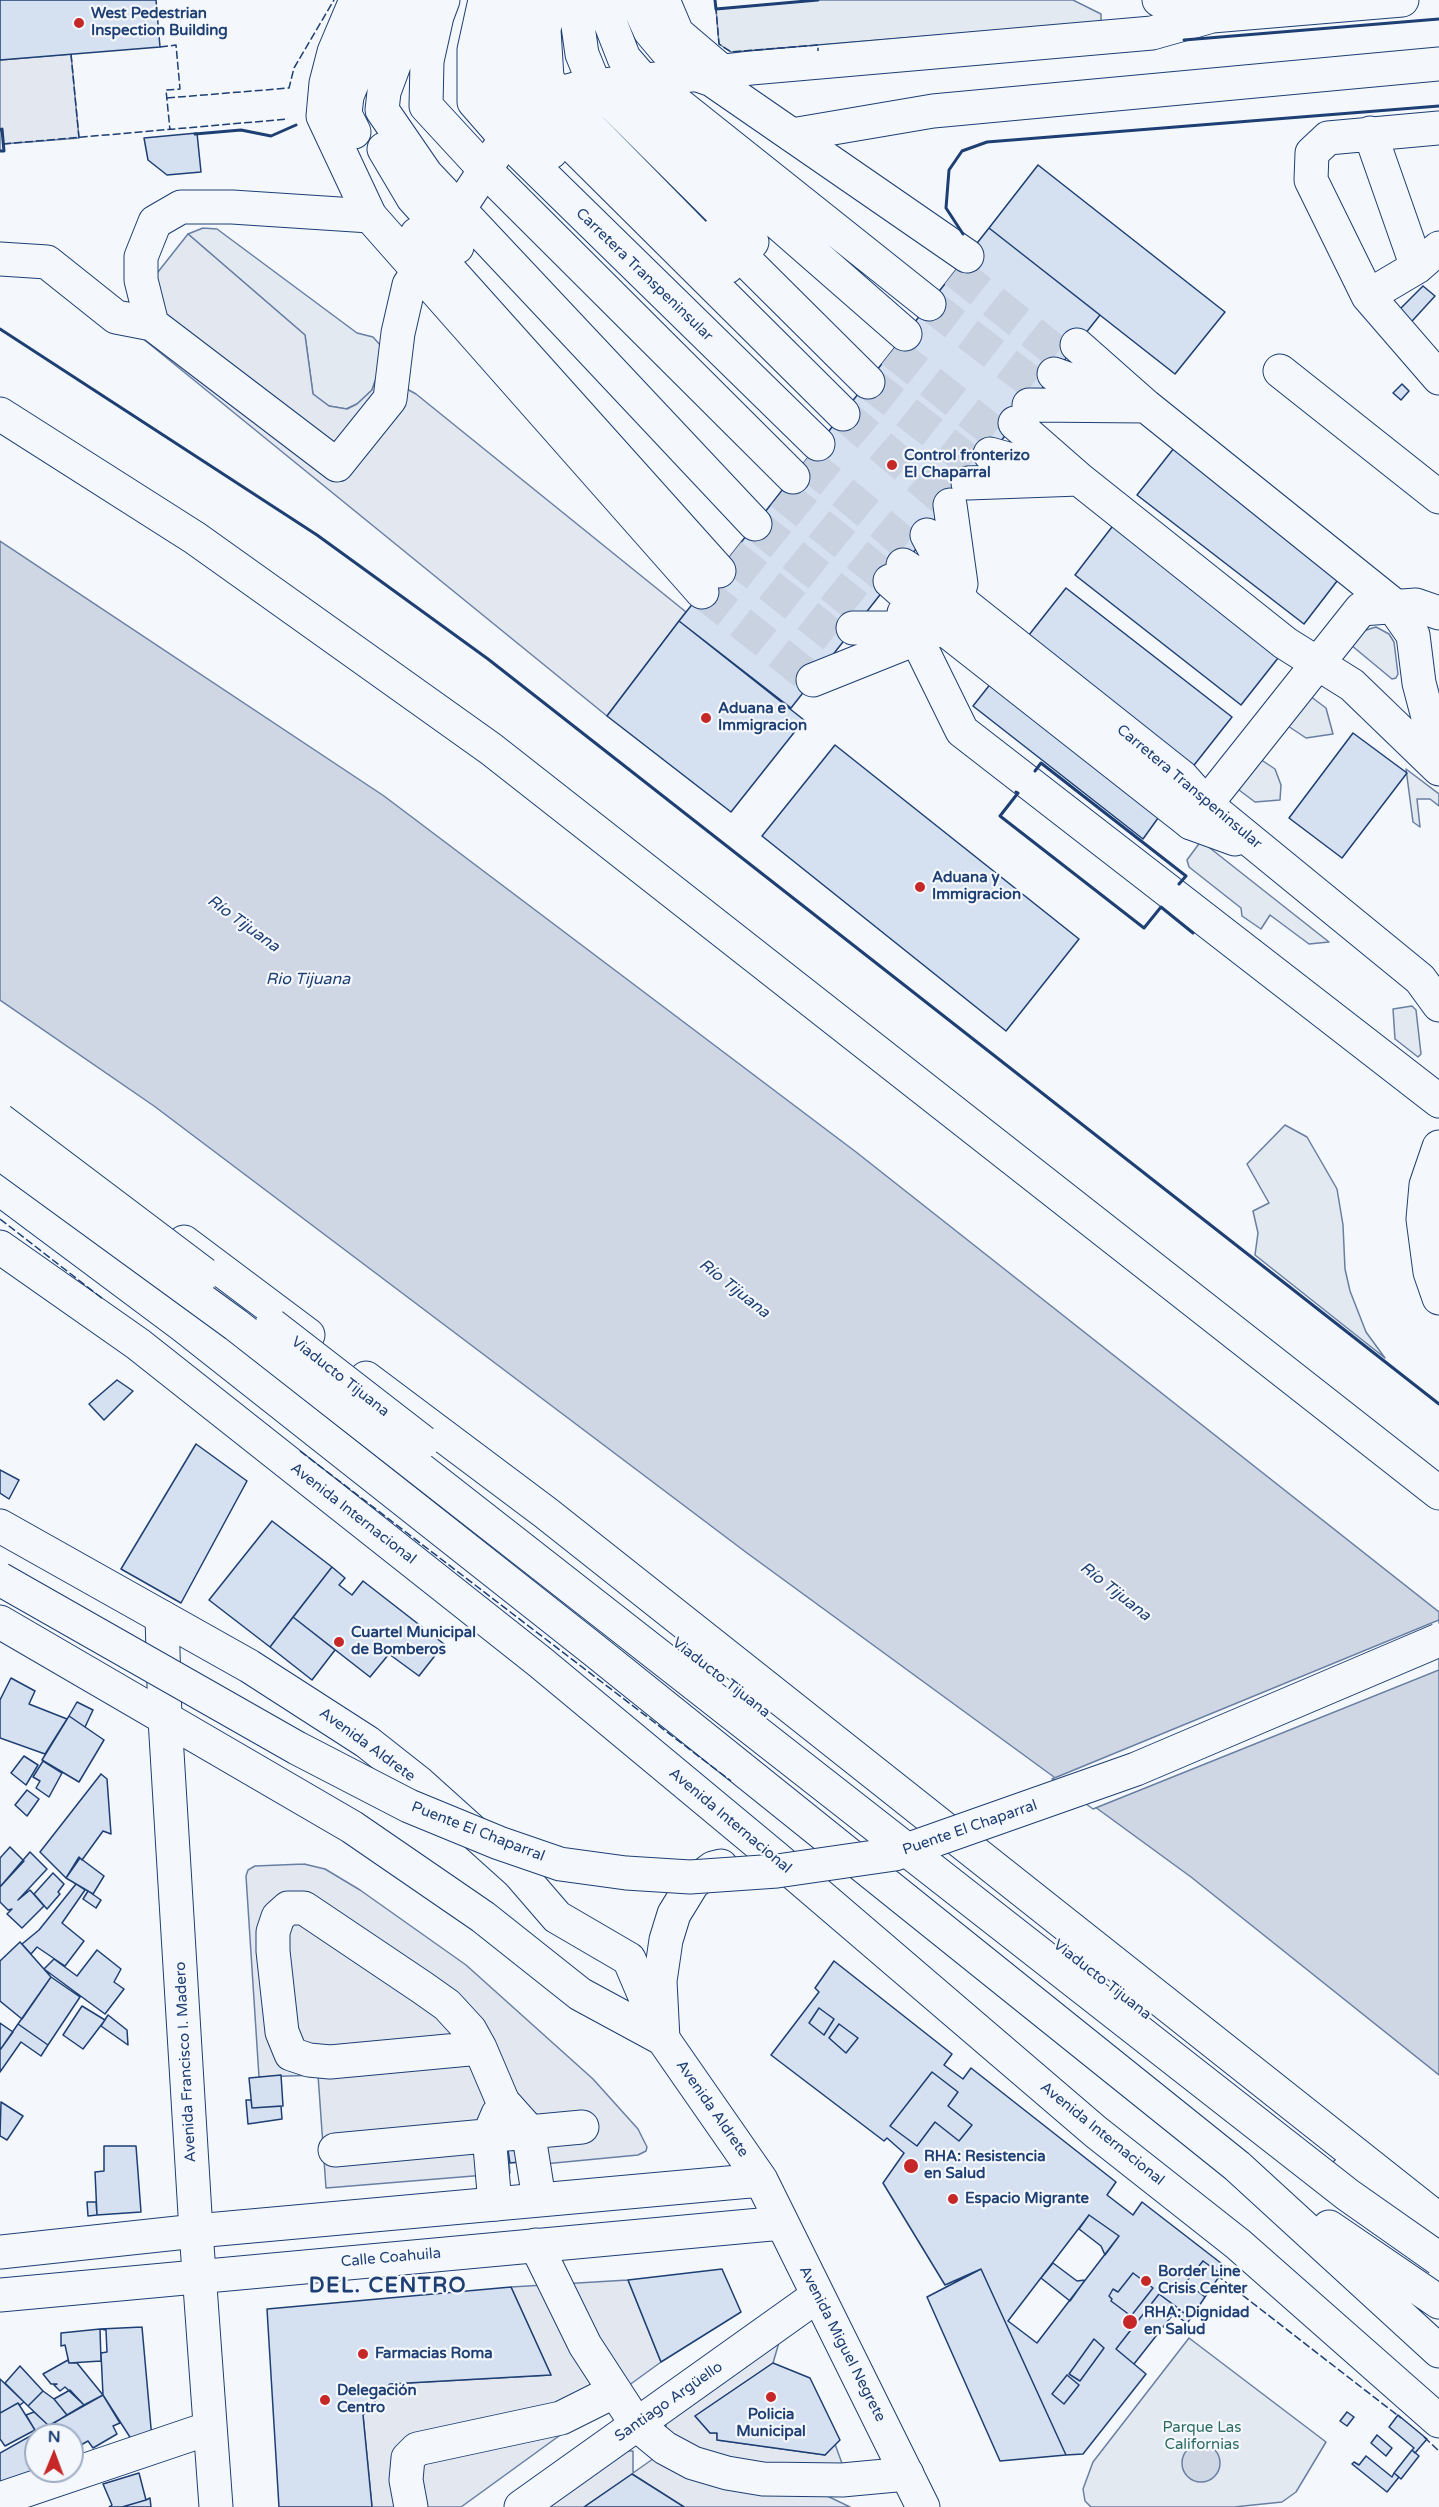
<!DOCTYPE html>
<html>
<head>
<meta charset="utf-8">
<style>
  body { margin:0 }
  #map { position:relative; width:1439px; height:2507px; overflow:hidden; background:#f4f7fb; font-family:"Varela Round",sans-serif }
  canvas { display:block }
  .north { position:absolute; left:24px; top:2423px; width:60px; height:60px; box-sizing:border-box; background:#f4f7fb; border:2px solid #9eadc5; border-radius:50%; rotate:1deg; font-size:16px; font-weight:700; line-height:24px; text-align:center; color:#1d3f73 }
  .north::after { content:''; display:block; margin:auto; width:21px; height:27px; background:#c62828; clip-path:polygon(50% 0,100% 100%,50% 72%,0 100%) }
</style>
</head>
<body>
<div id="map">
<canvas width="1439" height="2507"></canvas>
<div class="north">N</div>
</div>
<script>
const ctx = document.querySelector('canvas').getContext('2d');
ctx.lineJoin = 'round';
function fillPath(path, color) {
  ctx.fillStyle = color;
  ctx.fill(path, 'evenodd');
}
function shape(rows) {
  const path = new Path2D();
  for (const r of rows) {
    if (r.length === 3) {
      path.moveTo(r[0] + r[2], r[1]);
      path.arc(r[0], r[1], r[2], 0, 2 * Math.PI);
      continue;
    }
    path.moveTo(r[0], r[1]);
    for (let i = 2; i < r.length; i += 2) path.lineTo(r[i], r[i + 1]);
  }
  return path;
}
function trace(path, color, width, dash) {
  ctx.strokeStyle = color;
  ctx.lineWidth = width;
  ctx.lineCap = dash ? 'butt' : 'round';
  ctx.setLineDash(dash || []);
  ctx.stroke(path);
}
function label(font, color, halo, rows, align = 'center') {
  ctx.font = font + ' "Varela Round",sans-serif';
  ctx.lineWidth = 4.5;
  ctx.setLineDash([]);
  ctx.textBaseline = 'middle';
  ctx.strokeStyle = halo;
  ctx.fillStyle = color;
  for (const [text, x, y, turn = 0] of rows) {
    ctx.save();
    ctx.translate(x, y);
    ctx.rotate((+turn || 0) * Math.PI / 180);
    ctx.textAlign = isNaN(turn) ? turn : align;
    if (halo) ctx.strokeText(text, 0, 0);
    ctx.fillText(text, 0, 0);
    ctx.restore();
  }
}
const green = shape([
  [818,0,1073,0,1101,14,1101,22,731,52,719,44,716,9,818,0],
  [203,228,217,229,357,333,373,337,381,346,378,373,372,390,357,404,346,409,329,406,313,394,305,335,188,234,203,228],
  [1376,627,1389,634,1394,642,1398,674,1396,678,1392,679,1351,645,1363,631,1376,627],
  [1310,696,1326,708,1333,734,1306,738,1288,726,1310,696],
  [1260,759,1275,769,1281,785,1280,800,1255,802,1239,790,1238,787,1260,759],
  [1406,769,1439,794,1439,806,1430,799,1417,799,1420,827,1413,822,1406,769],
  [1201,841,1329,942,1309,944,1270,915,1261,929,1242,916,1241,908,1189,867,1187,860,1201,841],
  [1412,1006,1416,1010,1421,1054,1418,1057,1395,1039,1393,1009,1412,1006],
  [1285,1125,1307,1137,1337,1189,1343,1225,1345,1269,1350,1291,1366,1332,1385,1358,1255,1255,1258,1233,1253,1211,1269,1203,1247,1164,1285,1125],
  [1189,2338,1326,2442,1296,2492,1282,2502,1234,2507,1091,2507,1085,2501,1083,2489,1093,2462,1189,2338]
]);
fillPath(green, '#e3e9f0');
trace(green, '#687fa3', 1.5);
const parking = shape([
  [71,54,79,138,3,144,4,151,0,151,0,60,71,54],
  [188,234,305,335,313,394,329,406,347,409,357,404,372,390,378,373,416,394,686,612,607,716,120,320,188,234],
  [304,1864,325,1869,360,1890,466,1965,593,2079,638,2129,647,2147,646,2151,638,2155,544,2164,519,2149,508,2150,510,2173,326,2188,318,2075,259,2077,246,1876,248,1870,255,1866,304,1864],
  [628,2280,661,2362,461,2507,372,2507,363,2415,390,2384,551,2375,511,2287,628,2280],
  [780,2339,773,2363,695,2416,710,2433,717,2433,717,2440,825,2455,835,2444,844,2469,728,2463,666,2432,666,2421,780,2339],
  [628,2451,633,2451,633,2473,657,2456,819,2492,850,2507,684,2507,632,2474,584,2507,546,2507,628,2451]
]);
fillPath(parking, '#e3e8f0');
trace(parking, '#687fa3', 1.5);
const water = shape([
  [0,541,384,796,856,1152,1439,1612,1439,2075,1191,1877,747,1553,154,1106,0,1000,0,541],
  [1201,2463,19]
]);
fillPath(water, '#cfd7e4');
trace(water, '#687fa3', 1.5);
const pier = shape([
  [1439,1620,1439,1670,1093,1809,1052,1779,1439,1620]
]);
fillPath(pier, '#f4f7fb');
trace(pier, '#687fa3', 1.5);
const building = shape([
  [0,0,156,0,160,47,0,60,0,0],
  [197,133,201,172,167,175,148,160,144,138,197,133],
  [1038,165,1225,312,1175,374,989,228,1038,165],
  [989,228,1100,315,791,708,679,621,989,228],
  [1423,286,1435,296,1403,331,1393,316,1423,286],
  [1402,384,1409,391,1401,400,1393,393,1402,384],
  [1178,443,1344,572,1304,624,1137,495,1178,443],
  [1115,523,1282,653,1241,705,1075,575,1115,523],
  [1066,588,1232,717,1191,769,1025,640,1066,588],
  [679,621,804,720,731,812,607,716,679,621],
  [1003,668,1171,800,1143,839,973,706,1003,668],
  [1353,733,1407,773,1342,858,1289,818,1353,733],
  [835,745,1079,939,1006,1031,762,836,835,745],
  [117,1380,133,1391,104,1420,89,1404,117,1380],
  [196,1444,247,1481,181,1603,121,1569,196,1444],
  [0,1470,19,1480,9,1499,0,1493,0,1470],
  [272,1521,332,1567,270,1647,209,1600,272,1521],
  [332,1567,345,1578,339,1585,352,1595,363,1581,444,1644,419,1676,389,1654,370,1677,293,1617,332,1567],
  [293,1617,335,1650,312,1680,270,1647,293,1617],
  [11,1678,35,1691,29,1704,67,1719,45,1754,0,1738,0,1700,11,1678],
  [77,1702,93,1710,85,1727,69,1716,77,1702],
  [69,1716,104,1740,79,1782,42,1760,69,1716],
  [24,1756,38,1765,26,1785,11,1773,24,1756],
  [43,1761,62,1773,49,1797,36,1788,40,1781,33,1777,43,1761],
  [101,1774,107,1779,111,1834,103,1831,82,1860,79,1857,66,1878,40,1852,101,1774],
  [27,1790,39,1799,27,1816,15,1805,27,1790],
  [10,1847,24,1861,0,1887,0,1858,10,1847],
  [30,1852,47,1869,18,1900,30,1890,44,1906,22,1928,7,1914,12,1909,8,1910,0,1902,0,1887,30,1852],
  [80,1858,104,1876,93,1894,66,1878,80,1858],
  [53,1873,64,1884,58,1892,60,1894,47,1909,34,1894,53,1873],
  [76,1884,85,1890,62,1923,84,1941,65,1966,37,1947,31,1954,22,1944,39,1930,76,1884],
  [88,1891,101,1900,96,1908,83,1899,88,1891],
  [20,1942,51,1977,22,2019,0,2001,0,1961,20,1942],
  [97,1950,121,1969,114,1982,124,1989,105,2014,44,1969,54,1959,77,1976,97,1950],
  [834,1961,952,2054,944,2065,963,2079,971,2068,1116,2182,1107,2195,1133,2215,1142,2202,1226,2267,1221,2274,1203,2261,1186,2282,1205,2297,1191,2318,1159,2294,1116,2349,1146,2374,1083,2454,1066,2455,981,2269,945,2285,883,2183,904,2153,887,2138,884,2141,771,2055,819,1992,815,1988,834,1961],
  [819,2008,834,2019,824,2035,809,2023,819,2008],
  [839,2024,858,2038,846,2053,829,2038,839,2024],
  [932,2072,958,2092,948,2106,972,2125,959,2141,935,2122,917,2146,890,2126,932,2072],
  [1089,2215,1119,2236,1037,2343,1008,2321,1089,2215],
  [1133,2273,1153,2288,1131,2316,1111,2301,1112,2299,1109,2296,1113,2289,1118,2292,1133,2273],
  [1094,2339,1104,2348,1080,2381,1069,2374,1094,2339],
  [1067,2375,1079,2385,1064,2404,1052,2394,1067,2375],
  [51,1977,80,1997,48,2045,18,2024,51,1977],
  [82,2006,105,2020,83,2049,63,2035,82,2006],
  [819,2008,834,2019,824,2035,809,2023,819,2008],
  [108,2015,127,2030,128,2045,101,2026,108,2015],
  [0,2023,13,2032,0,2050,0,2023],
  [18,2024,48,2045,41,2056,21,2042,0,2072,0,2050,18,2024],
  [839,2024,858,2038,846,2053,829,2038,839,2024],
  [932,2072,958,2092,948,2106,972,2125,959,2141,935,2122,917,2146,890,2126,932,2072],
  [281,2075,283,2106,252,2108,249,2078,281,2075],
  [246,2100,251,2100,252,2108,281,2106,282,2119,248,2124,246,2100],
  [1,2102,23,2116,7,2140,0,2136,1,2102],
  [104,2146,136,2146,141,2212,97,2215,95,2172,104,2171,104,2146],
  [519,2149,520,2162,510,2163,508,2150,519,2149],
  [87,2202,96,2202,97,2215,88,2216,87,2202],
  [1089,2215,1119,2236,1105,2255,1101,2246,1079,2229,1089,2215],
  [1203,2261,1221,2274,1205,2297,1186,2282,1203,2261],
  [1053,2263,1077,2281,1085,2280,1070,2301,1041,2278,1053,2263],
  [722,2269,741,2312,661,2362,628,2280,722,2269],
  [981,2269,1066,2455,1000,2461,927,2297,981,2269],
  [1133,2273,1153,2288,1131,2316,1111,2301,1112,2299,1109,2296,1113,2289,1118,2292,1133,2273],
  [511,2287,551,2375,390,2384,363,2415,372,2507,279,2507,267,2309,511,2287],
  [1159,2294,1178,2308,1134,2364,1116,2349,1159,2294],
  [1181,2311,1191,2318,1187,2323,1178,2317,1181,2311],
  [142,2327,152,2439,135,2445,103,2395,101,2353,107,2352,106,2330,100,2329,142,2327],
  [100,2329,101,2361,69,2363,65,2345,61,2346,61,2333,100,2329],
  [1094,2339,1104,2348,1080,2381,1069,2374,1094,2339],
  [68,2360,69,2363,77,2363,103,2395,84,2405,65,2387,60,2391,54,2385,57,2384,51,2384,43,2374,68,2360],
  [773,2363,810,2378,840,2440,825,2455,717,2440,717,2433,710,2433,695,2416,773,2363],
  [20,2366,43,2391,28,2406,5,2383,20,2366],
  [1067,2375,1079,2385,1064,2404,1052,2394,1067,2375],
  [0,2379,24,2402,20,2405,18,2403,0,2413,0,2379],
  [70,2390,84,2405,67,2415,54,2399,70,2390],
  [43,2391,54,2399,67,2415,49,2426,28,2406,43,2391],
  [103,2395,120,2423,113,2426,117,2434,93,2448,88,2441,72,2450,72,2435,36,2435,36,2469,0,2489,0,2453,103,2395],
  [18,2403,35,2430,5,2446,0,2439,0,2413,18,2403],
  [34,2412,48,2425,36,2432,26,2415,34,2412],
  [1347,2412,1354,2417,1347,2426,1340,2421,1347,2412],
  [1398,2415,1427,2439,1415,2453,1412,2450,1414,2448,1389,2427,1398,2415],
  [1377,2435,1392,2448,1386,2456,1371,2443,1377,2435],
  [1412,2450,1419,2456,1401,2479,1394,2473,1412,2450],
  [1366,2456,1392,2477,1394,2473,1399,2477,1387,2492,1352,2464,1354,2462,1359,2465,1366,2456],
  [139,2473,146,2500,122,2507,109,2507,112,2505,103,2484,139,2473],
  [632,2474,684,2507,584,2507,632,2474],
  [150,2498,151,2507,122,2507,146,2500,150,2498]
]);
fillPath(building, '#d5e0f0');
trace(building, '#1d3f73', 1.5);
trace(shape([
  [955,271,1065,359],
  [929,304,1041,390],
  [892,351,1002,439],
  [868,382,979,469],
  [843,414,950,505],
  [805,461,914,551],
  [781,493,890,581],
  [755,524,865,613],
  [731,555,842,643],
  [702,592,813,680]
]), '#c9d2e0', 33, [33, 16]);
const minor = shape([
  [663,0,677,33,731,79],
  [1159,0,1212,16,1402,0],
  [1439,128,1328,138,1312,153,1311,180,1368,296,1439,378],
  [1370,133,1417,267],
  [792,135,933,111,1439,64],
  [0,259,47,262,116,317,152,324,337,465,390,399,398,333,409,285,500,147,542,115,557,94,579,88,751,68,1152,33,1212,16],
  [1368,296,1417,267,1439,248],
  [152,324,141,280,141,257,155,222,181,207,232,207,370,216],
  [1280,371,1439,497],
  [0,414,195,538,491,749,1439,1493],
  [904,613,962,731,1439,1101],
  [1191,823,1361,609,1416,605,1439,613],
  [184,1242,308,1335],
  [366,1378,546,1513,1430,2213],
  [162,1617,165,1719,196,2231,216,2507],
  [480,2048,330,2062,309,2060,291,2054,282,2032,273,1951,273,1932,278,1917,288,1908,304,1908,423,1988,447,2005,470,2030,480,2048,503,2102,528,2130,539,2199],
  [335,2150,582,2127],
  [495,2204,489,2135,498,2114],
  [536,2245,585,2345,637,2425,665,2448,693,2463,727,2473,763,2479,842,2480,907,2474],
  [0,2499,210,2428],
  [411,2507,406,2480,408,2458,417,2449,561,2418,615,2391],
  [521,2507,817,2296]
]);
const major = shape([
  [0,1526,249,1666,367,1742,419,1783,519,1873,557,1917,629,1959,663,2039,761,2180,923,2507],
  [0,1622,352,1827,483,1917,580,1994,663,2039],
  [0,2252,196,2231,761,2180],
  [0,2295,782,2223]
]);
const highway = shape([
  [356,0,334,52,326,83,323,116,370,216,702,592],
  [418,0,384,92,382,110,426,174,755,524],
  [443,0,437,16,427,61,426,106,485,170,793,477],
  [485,0,474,50,474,102,508,141,818,444],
  [527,0,521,22,520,51,530,97,542,115,843,414],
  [550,0,544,30,547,78,557,94,727,267],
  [578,0,577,19,582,54,595,86,752,242],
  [608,0,608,17,624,58,643,80,654,85,929,304],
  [636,0,650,31,666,50,695,74,712,80,967,256],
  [502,13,496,51,503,99,551,152],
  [636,99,905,334],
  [354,132,345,114,347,96,386,0],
  [384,149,413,198,457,247],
  [718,233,868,382],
  [417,234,719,571],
  [1077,345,1146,406,1390,602,1413,635,1419,683,1439,759],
  [1054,374,1118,397],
  [1029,405,1146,406],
  [1015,423,1079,479,1285,643,1352,685,1439,769],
  [990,454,1051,471],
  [968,483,1079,479],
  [950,505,961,584],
  [927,535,964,604,1182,777,1206,804,1420,979,1439,1005],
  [903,565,962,604],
  [890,581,943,628,1191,823,1235,839],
  [853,628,923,628],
  [813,680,943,628],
  [1439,1147,1426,1185,1423,1219,1430,1272,1439,1298],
  [0,1189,185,1327,594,1650,1237,2166,1439,2351],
  [0,1247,138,1344,540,1662,776,1858,1096,2132,1238,2244,1439,2421],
  [663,2039,660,1981,666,1940,674,1914,693,1883,713,1868,721,1866],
  [1346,2173,1439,2233],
  [1329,2227,1439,2302]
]);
trace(minor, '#1d3f73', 35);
trace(major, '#1d3f73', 35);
trace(highway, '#1d3f73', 35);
trace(minor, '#f4f7fb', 33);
trace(major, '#f4f7fb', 33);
trace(highway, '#f4f7fb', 33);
const majorBridge = shape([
  [0,1579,297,1748,409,1806,499,1843,560,1864,626,1873,690,1877,777,1871,895,1854,1136,1769,1439,1640]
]);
const highwayBridge = shape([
  [0,1120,204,1274],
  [0,1153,236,1325,1348,2195,1439,2259],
  [272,1325,423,1442]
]);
trace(majorBridge, '#1d3f73', 35, []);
trace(highwayBridge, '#1d3f73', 35, []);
trace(majorBridge, '#f4f7fb', 33);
trace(highwayBridge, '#f4f7fb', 33);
trace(shape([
  [715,0,716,11],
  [818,0,716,9,719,44,731,52,818,45,818,51],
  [160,47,176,45,180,89,166,90,170,130],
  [71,54,79,138],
  [167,98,289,88,294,68,334,0],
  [3,144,288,119],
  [0,1219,103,1299],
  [300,1451,731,1781],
  [1221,2274,1219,2277,1401,2418],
  [1424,2437,1439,2451]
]), '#1d3f73', 1.5, [8, 3]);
trace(shape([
  [715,0,716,9,818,0],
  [1184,40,1439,19],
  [0,130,2,129,4,151,0,151],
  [195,134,241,130,271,136,296,125],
  [963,234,946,208,949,170,962,151,987,142,1439,106],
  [0,329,317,535,488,659,1439,1404],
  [1035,771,1041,763,1186,876,1179,884],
  [1016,792,1018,793,1000,816,1144,928,1161,907,1193,933]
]), '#1d3f73', 3);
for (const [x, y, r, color] of [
  [79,23,6,"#c62828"],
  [892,465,6,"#c62828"],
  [706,718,6,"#c62828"],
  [920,887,6,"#c62828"],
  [339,1642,6,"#c62828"],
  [911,2166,8,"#c62828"],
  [953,2199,6,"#c62828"],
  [1146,2281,6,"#c62828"],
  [1130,2322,8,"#c62828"],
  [363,2354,6,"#c62828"],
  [771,2397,6,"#c62828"],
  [325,2400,6,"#c62828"]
]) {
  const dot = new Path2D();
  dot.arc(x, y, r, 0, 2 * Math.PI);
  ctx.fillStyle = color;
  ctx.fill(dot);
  trace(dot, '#f4f7fb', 2);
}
label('bold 15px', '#1d3f73', '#f4f7fb', [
  ["West Pedestrian",91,14],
  ["Inspection Building",91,31],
  ["Control fronterizo",904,456],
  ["El Chaparral",904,473],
  ["Aduana e",718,709],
  ["Immigracion",718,726],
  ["Aduana y",932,878],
  ["Immigracion",932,895],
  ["Cuartel Municipal",351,1633],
  ["de Bomberos",351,1650],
  ["RHA: Resistencia",924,2157],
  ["en Salud",924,2174],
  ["Espacio Migrante",965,2199],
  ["Border Line",1158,2272],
  ["Crisis Center",1158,2289],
  ["RHA: Dignidad",1144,2313],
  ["en Salud",1144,2330],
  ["Farmacias Roma",375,2354],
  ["Delegación",337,2391],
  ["Centro",337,2408],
  ["Policia",771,2415,"center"],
  ["Municipal",771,2432,"center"]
], 'left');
label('15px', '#1d3f73', '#f4f7fb', [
  ["Carretera Transpeninsular",644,275,44],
  ["Carretera Transpeninsular",1189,787,40],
  ["Viaducto Tijuana",340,1377,38],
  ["Avenida Internacional",353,1514,38],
  ["Viaducto Tijuana",721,1678,38],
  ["Avenida Aldrete",367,1745,36],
  ["Avenida Internacional",730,1821,40],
  ["Puente El Chaparral",970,1828,-19],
  ["Puente El Chaparral",478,1832,21],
  ["Viaducto Tijuana",1102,1980,38],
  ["Avenida Francisco I. Madero",186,2062,-93],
  ["Avenida Aldrete",712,2109,55],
  ["Avenida Internacional",1102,2134,39],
  ["Calle Coahuila",391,2258,-5],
  ["Avenida Miguel Negrete",842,2344,63],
  ["Santiago Argüello",669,2402,-35]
]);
label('15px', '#2c6c60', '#f4f7fb', [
  ["Parque Las",1202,2428],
  ["Californias",1202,2445]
]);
label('italic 16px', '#1d3f73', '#f4f7fb', [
  ["Río Tijuana",243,924,36],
  ["Rio Tijuana",308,980],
  ["Río Tijuana",734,1289,38],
  ["Río Tijuana",1115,1592,38]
]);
ctx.letterSpacing = '1.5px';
label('bold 21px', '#1d3f73', '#f4f7fb', [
  ["DEL. CENTRO",388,2286]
]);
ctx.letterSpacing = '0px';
</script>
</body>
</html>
